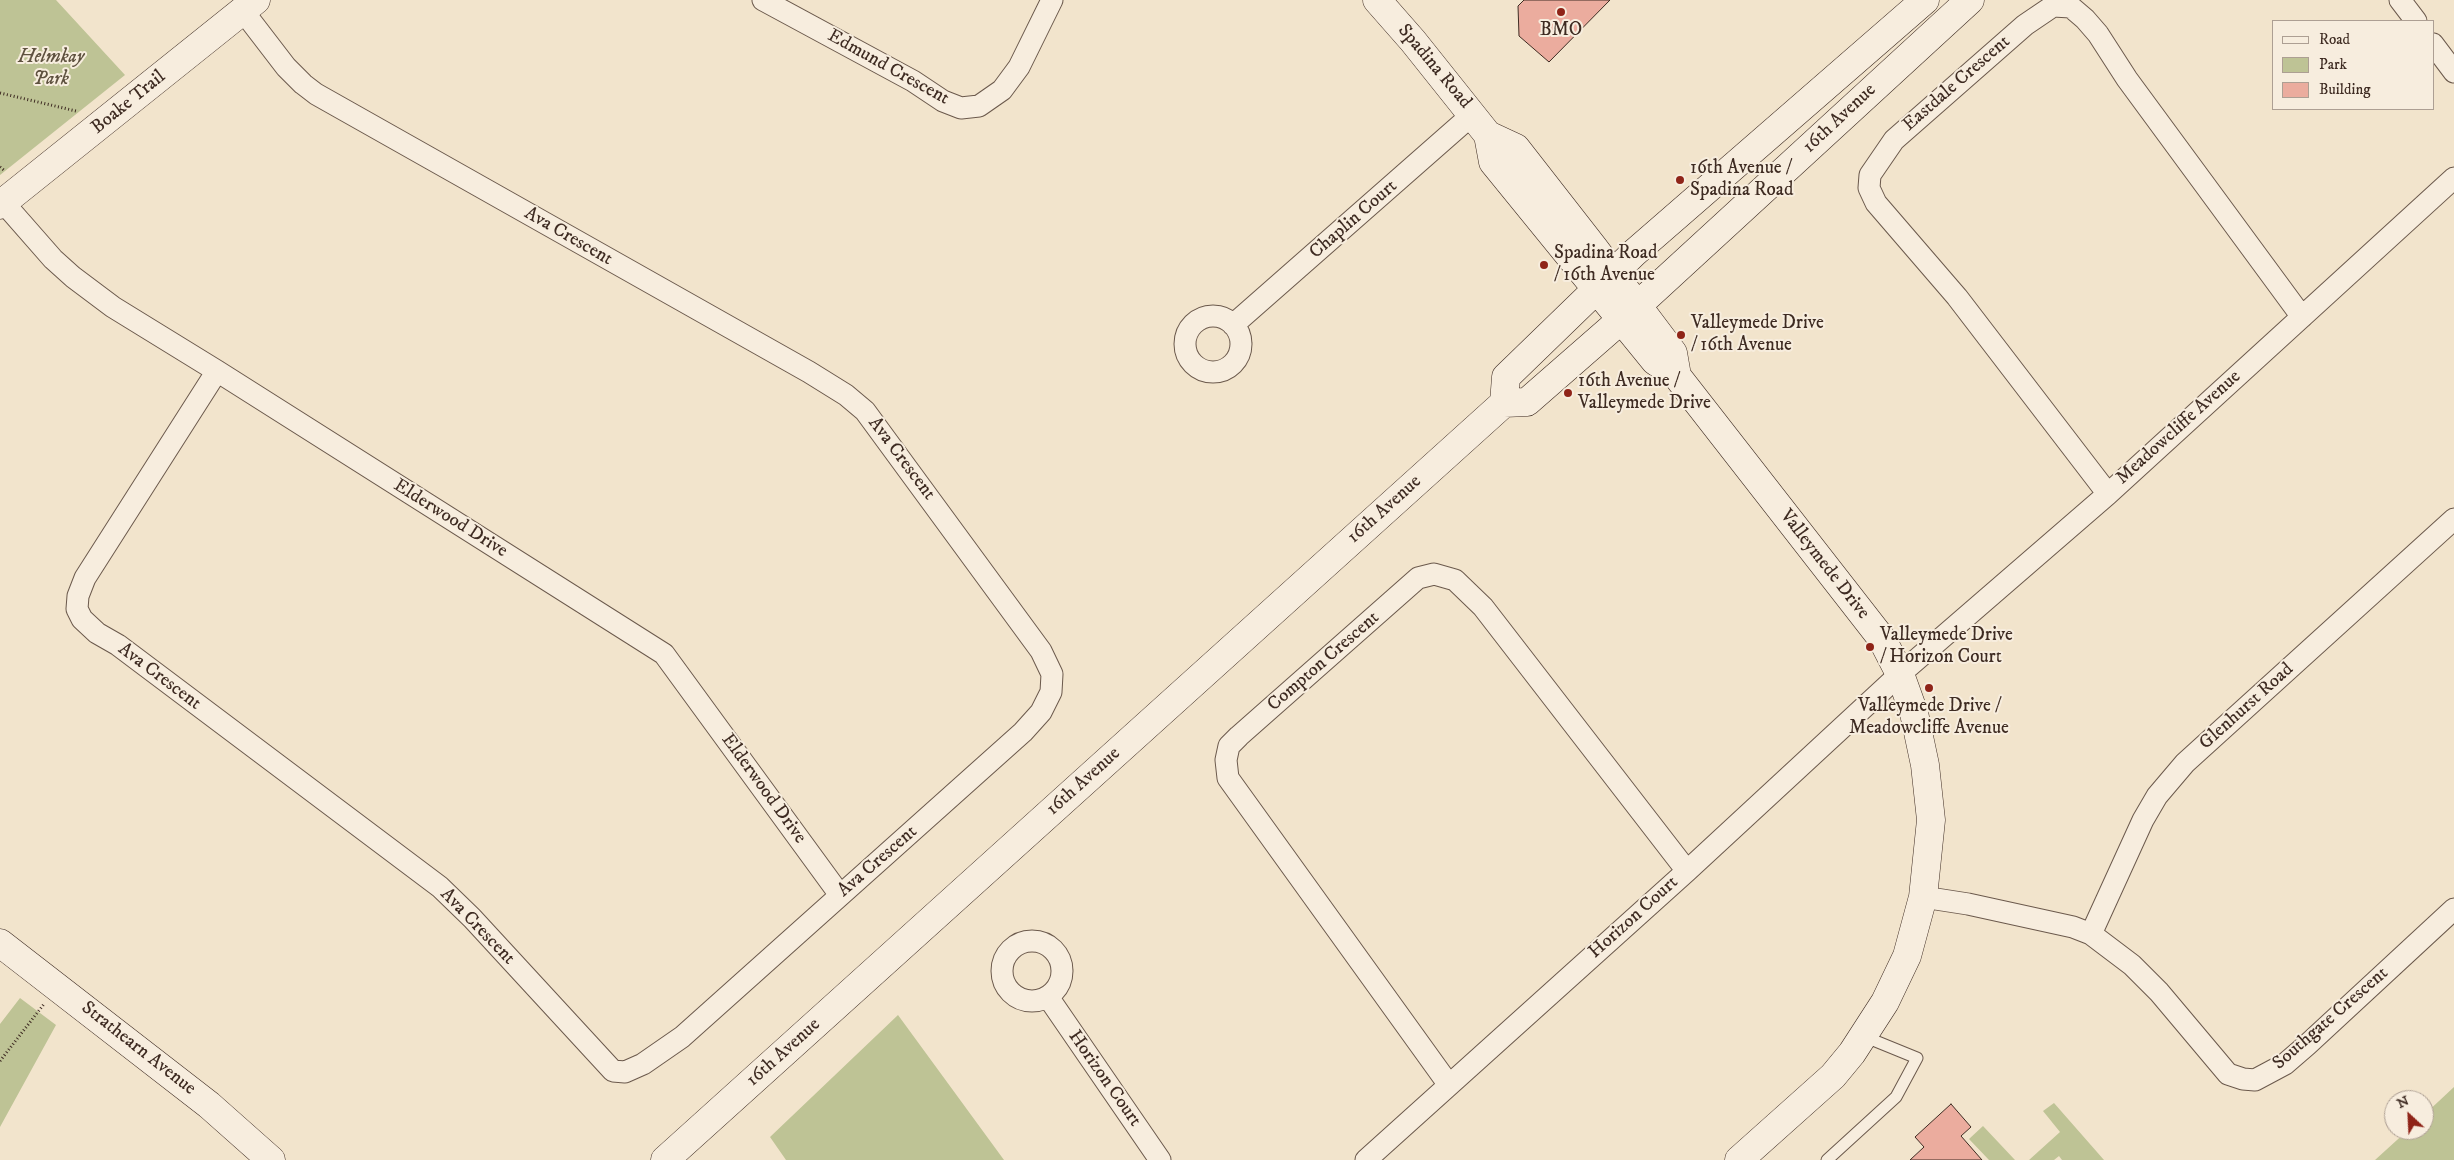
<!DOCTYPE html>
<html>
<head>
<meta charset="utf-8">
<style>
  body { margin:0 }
  #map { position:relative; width:2454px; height:1160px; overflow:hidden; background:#f2e4cc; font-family:"IM FELL DW Pica",serif }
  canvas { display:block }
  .legend { position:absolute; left:2272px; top:20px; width:162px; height:90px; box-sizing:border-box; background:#f7edde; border:1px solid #ad9f93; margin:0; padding:6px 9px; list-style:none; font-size:15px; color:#3e2b22 }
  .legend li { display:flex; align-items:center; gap:10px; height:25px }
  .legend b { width:25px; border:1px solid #ad9f93 }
  .north { position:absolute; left:2384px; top:1090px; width:50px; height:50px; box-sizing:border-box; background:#f7edde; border:1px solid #ad9f93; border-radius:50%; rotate:335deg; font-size:14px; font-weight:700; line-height:20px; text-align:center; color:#3e2b22 }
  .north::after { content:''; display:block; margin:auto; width:18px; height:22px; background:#8f2418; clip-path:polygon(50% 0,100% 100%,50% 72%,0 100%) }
</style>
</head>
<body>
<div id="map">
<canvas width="2454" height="1160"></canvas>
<ul class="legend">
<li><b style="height:6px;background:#f7edde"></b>Road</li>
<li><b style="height:14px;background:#bec395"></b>Park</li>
<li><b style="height:14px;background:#ebac9e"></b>Building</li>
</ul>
<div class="north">N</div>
</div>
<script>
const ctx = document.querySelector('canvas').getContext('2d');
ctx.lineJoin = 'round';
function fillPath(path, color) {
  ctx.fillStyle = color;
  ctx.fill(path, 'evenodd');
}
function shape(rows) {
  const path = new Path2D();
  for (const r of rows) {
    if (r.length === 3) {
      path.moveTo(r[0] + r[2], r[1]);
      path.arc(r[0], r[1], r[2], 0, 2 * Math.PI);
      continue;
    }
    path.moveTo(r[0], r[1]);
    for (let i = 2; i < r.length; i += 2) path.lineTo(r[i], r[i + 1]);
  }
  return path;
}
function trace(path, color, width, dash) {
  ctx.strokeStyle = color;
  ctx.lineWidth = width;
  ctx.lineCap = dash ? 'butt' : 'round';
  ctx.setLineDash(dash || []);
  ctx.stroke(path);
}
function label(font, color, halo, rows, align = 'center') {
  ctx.font = font + ' "IM FELL DW Pica",serif';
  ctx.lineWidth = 4;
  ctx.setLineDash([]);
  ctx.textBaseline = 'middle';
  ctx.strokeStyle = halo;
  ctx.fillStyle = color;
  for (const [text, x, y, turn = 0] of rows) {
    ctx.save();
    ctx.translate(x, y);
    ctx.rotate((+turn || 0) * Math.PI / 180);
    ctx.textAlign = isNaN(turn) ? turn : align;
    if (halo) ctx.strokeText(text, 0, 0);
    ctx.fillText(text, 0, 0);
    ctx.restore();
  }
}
fillPath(shape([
  [0,0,56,0,125,75,0,175],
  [20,998,56,1025,0,1127,0,1024],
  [898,1015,1004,1160,786,1160,770,1137],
  [2454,1087,2454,1160,2375,1160,2408,1130,2424,1130,2424,1115],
  [2054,1103,2104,1160,2062,1160,2059,1156,2054,1160,2029,1160,2060,1132,2043,1111],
  [1983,1126,2015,1160,1989,1160,1969,1139]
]), '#bec395');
const building = shape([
  [1524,0,1610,0,1549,62,1519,36,1518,6,1524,0],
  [1951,1104,1971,1127,1961,1136,1982,1160,1910,1160,1924,1147,1915,1137,1951,1104]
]);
fillPath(building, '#ebac9e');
trace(building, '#3e2b22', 1);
const lane = shape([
  [1827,1160,1896,1097,1917,1058,1863,1036]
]);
const street = shape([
  [763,0,913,81,943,101,961,108,979,106,1002,90,1019,67,1052,0],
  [2400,0,2416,21],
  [2433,44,2454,72],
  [3,202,53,259,73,277,113,307,217,371,664,654,840,895],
  [1213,344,28],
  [1233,325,1473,114],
  [217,371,85,578,78,596,77,609,82,619,97,633,118,645,440,887,472,918,613,1071,625,1072,643,1064,682,1037,1023,732,1041,712,1051,692,1052,674,1041,651,865,411,846,395,809,372,316,94,303,84,286,67,243,11],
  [2108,494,1957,297,1876,203,1869,188,1870,175,1894,140,2025,25,2053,6,2071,7,2085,19,2098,34,2127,79,2302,317],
  [1923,897,1968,904,2073,927,2091,934,2132,965,2159,992,2228,1074,2243,1079,2255,1080,2285,1064,2307,1045,2454,909],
  [2091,934,2143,820,2157,796,2185,763,2454,519],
  [1032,971,30],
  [1048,997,1160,1160],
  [1449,1085,1228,778,1226,760,1229,746,1239,736,1418,578,1434,574,1455,580,1483,607,1687,871],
  [1366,1160,1687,871,1900,674,2108,494,2454,178]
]);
const secondary = shape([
  [1377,0,1413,41,1488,135,1493,162,1655,361,1677,376,1882,639,1900,674,1914,713,1925,765,1931,820,1923,897,1907,956,1885,1002,1852,1053,1833,1076,1739,1160],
  [1488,135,1516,148,1594,248,1673,353,1677,376],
  [0,205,256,0],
  [1504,403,1506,377,1634,253,1925,0],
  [0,943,209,1105,271,1160],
  [665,1160,1504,403,1527,402,1638,305,1970,0]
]);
trace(lane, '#6b594c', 13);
trace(street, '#6b594c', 23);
trace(secondary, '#3e2b22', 29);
trace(shape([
  [0,93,76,111],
  [0,167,5,171],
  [0,1061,44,1004]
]), '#3e2b22', 3, [1, 2.5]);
trace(lane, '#f7edde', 11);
trace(street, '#f7edde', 21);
trace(secondary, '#f7edde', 28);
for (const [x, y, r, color] of [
  [1561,12,5,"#8f2418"],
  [1680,180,5,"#8f2418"],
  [1544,265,5,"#8f2418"],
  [1681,335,5,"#8f2418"],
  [1568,393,5,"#8f2418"],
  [1870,647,5,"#8f2418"],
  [1929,688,5,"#8f2418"]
]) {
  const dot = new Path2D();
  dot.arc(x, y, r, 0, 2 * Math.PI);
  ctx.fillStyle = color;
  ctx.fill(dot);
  trace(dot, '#f7edde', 2);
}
label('19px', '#3e2b22', '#f7edde', [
  ["BMO",1561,31,"center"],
  ["16th Avenue /",1690,169],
  ["Spadina Road",1690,191],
  ["Spadina Road",1554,254],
  ["/ 16th Avenue",1554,276],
  ["Valleymede Drive",1691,324],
  ["/ 16th Avenue",1691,346],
  ["16th Avenue /",1578,382],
  ["Valleymede Drive",1578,404],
  ["Valleymede Drive",1880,636],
  ["/ Horizon Court",1880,658],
  ["Valleymede Drive /",1929,707,"center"],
  ["Meadowcliffe Avenue",1929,729,"center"]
], 'left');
label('italic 19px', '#5e513f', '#f7edde', [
  ["Helmkay",51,58],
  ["Park",51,80]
]);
label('19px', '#3e2b22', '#f7edde', [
  ["Spadina Road",1434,67,50],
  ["Edmund Crescent",888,68,29],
  ["Eastdale Crescent",1957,84,-41],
  ["Boake Trail",129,103,-39],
  ["16th Avenue",1840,119,-43],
  ["Chaplin Court",1354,220,-41],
  ["Ava Crescent",568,237,30],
  ["Meadowcliffe Avenue",2179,428,-42],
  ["Ava Crescent",901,459,53],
  ["16th Avenue",1385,510,-42],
  ["Elderwood Drive",450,519,32],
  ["Valleymede Drive",1824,565,52],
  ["Compton Crescent",1324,662,-41],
  ["Ava Crescent",159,677,37],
  ["Glenhurst Road",2247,707,-42],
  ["16th Avenue",1084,782,-42],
  ["Elderwood Drive",763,789,54],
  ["Ava Crescent",878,862,-41],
  ["Horizon Court",1634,918,-42],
  ["Ava Crescent",477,927,46],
  ["Southgate Crescent",2331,1019,-41],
  ["Strathearn Avenue",138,1049,38],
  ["16th Avenue",784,1053,-42],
  ["Horizon Court",1104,1079,55]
]);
</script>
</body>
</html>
